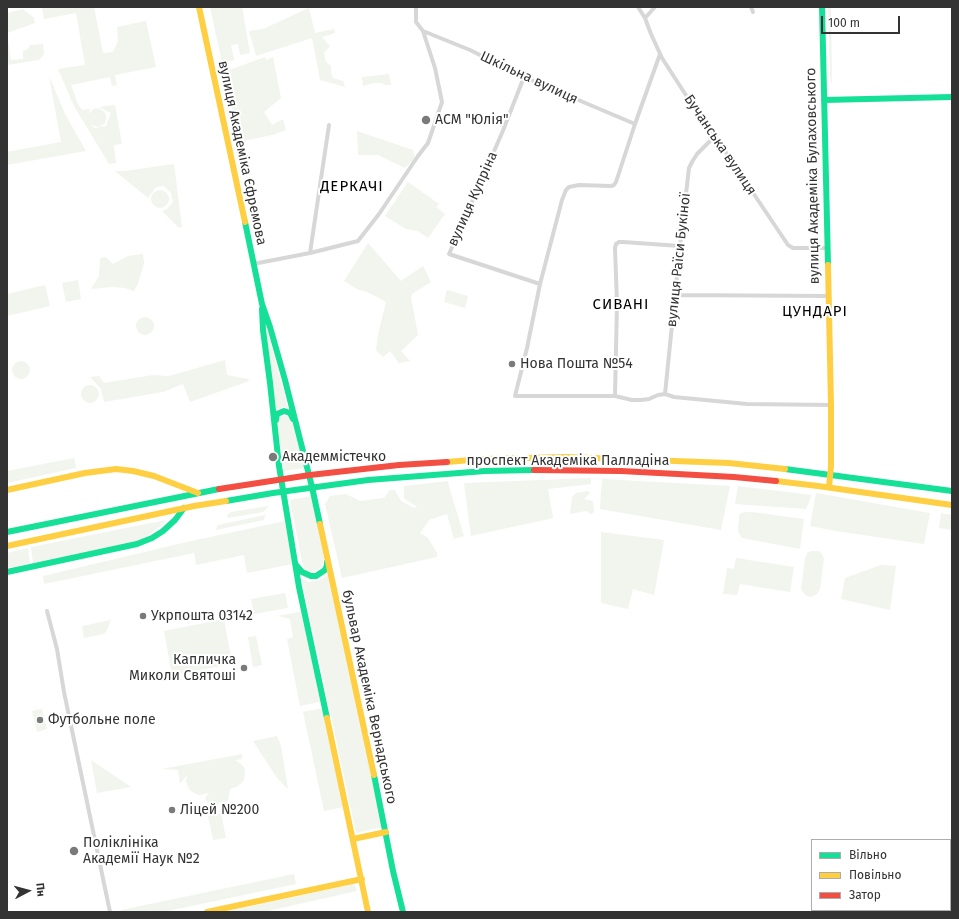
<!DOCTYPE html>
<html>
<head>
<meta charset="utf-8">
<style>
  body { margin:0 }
  #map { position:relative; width:959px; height:919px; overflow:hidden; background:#fff; font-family:"Fira Sans",sans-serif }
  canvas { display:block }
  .frame { position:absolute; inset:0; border:8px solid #333; pointer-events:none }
  .legend { position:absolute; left:811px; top:839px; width:140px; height:72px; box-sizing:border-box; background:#fff; border:1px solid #adadad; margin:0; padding:5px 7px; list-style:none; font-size:12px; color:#333 }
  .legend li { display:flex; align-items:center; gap:8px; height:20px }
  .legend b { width:20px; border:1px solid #adadad }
  .north { position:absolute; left:8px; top:871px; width:40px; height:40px; -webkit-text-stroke:3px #fff; paint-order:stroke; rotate:84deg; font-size:11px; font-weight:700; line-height:16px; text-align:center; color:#333 }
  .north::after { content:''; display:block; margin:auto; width:14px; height:18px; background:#333; clip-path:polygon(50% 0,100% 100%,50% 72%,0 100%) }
  .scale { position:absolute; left:821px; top:16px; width:79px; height:18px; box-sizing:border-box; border:2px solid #333; border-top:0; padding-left:5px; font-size:12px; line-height:14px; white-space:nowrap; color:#333; -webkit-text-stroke:3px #fff; paint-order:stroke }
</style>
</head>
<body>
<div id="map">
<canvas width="959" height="919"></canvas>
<div class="frame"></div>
<ul class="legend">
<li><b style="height:5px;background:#16e098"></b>Вільно</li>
<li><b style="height:5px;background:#ffcf43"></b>Повільно</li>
<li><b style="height:5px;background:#f24e42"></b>Затор</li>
</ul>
<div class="north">Пн</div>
<div class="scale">100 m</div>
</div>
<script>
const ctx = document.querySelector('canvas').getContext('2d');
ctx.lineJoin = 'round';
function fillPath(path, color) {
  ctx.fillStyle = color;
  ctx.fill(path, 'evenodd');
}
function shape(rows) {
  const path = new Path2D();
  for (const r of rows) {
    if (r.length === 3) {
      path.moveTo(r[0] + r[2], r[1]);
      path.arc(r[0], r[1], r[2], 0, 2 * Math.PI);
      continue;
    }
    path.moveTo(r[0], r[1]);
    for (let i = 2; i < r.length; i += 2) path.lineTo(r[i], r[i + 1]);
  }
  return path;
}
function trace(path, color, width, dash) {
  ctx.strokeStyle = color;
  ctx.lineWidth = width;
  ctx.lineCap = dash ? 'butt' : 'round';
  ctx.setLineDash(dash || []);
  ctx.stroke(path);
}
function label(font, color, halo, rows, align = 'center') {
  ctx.font = font + ' "Fira Sans",sans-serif';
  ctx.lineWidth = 4;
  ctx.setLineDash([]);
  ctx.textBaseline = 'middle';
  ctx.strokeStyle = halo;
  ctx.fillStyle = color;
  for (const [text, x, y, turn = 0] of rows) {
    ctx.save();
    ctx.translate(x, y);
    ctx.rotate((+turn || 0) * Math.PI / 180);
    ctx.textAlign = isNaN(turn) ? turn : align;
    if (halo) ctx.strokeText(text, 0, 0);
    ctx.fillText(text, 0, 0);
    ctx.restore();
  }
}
fillPath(shape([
  [42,7,94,7,103,53,113,52,118,41,117,27,146,21,156,67,115,75,117,85,112,86,110,77,71,85,78,104,82,110,90,109,89,114,92,110,96,108,102,110,105,113,106,116,105,123,99,127,92,125,94,128,106,126,111,113,99,107,115,105,122,144,114,145,116,163,109,164,74,106,58,69,85,65,76,13,44,19],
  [210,7,242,7,250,53,240,55,238,44,231,45,234,60,222,63],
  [828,7,831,7,832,84,831,82,830,75],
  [309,8,315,33,334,29,335,33,322,37,330,46,324,53,326,62,331,66,331,73,333,78,343,81,345,87,320,80,312,38,256,56,249,31,263,29],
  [23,9,34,18,35,23,7,33,11,60,23,59,23,51,28,49,30,45,43,44,44,54,39,60,7,65,7,13],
  [265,57,266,60,273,57,281,98,264,112,272,125,283,119,286,130,272,135,238,142,226,74,230,73,229,70],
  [389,74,391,85,385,85,382,83,374,83,363,86,362,77],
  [49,76,65,114,86,151,7,165,7,152,61,142],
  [357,131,413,150,415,158,405,168,378,155,358,155],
  [174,164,182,227,178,227,162,211,167,209,173,202,171,193,164,186,156,187,148,198,115,171,125,171],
  [408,182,439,204,436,207,445,214,428,238,418,231,406,229,385,216],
  [160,199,9],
  [368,243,401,281,423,266,431,282,412,294,411,297,418,335,401,351,410,361,399,363,390,351,383,357,376,350,378,334,386,302,381,299,367,292,357,289,344,281],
  [143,254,144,263,138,284,134,291,125,288,113,287,91,289,99,276,100,258,105,257,109,260,113,264,128,256],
  [78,280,81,299,66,302,62,283],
  [45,285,50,306,7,316,7,294],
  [447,290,468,296,465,308,444,302],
  [145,326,9],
  [268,336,270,340,288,409,284,407,278,409,276,411,267,340],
  [225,360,227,375,248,379,249,381,190,402,183,384,163,392,104,402,101,389,90,377,99,376,104,383,153,375,169,376],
  [21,370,9],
  [90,394,9],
  [282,416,286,416,289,418,292,422,304,468,284,471,278,425,279,419],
  [74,458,76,468,7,483,7,471],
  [591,478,591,484,548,489,553,518,471,536,464,483],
  [602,479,730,486,721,530,600,509],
  [448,481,450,490,464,536,454,539,447,514,429,520,420,533,428,538,437,553,437,557,342,578,325,504,330,496,346,494,360,501,384,498,390,490,395,490,401,501,414,508,417,507,404,498,404,486],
  [738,486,812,495,806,509,735,504],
  [588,491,590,493,584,499,593,501,594,512,591,514,586,511,570,514,572,497,576,493],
  [816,493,930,513,924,544,836,531,810,526],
  [312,496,324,558,322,567,315,571,311,572,306,571,304,567,302,562,290,500],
  [269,506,263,512,228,518,227,515,231,512],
  [746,512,752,512,804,519,800,549,742,538,740,535,738,531,739,516,741,513],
  [941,513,952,515,952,530,939,528],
  [265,515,264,520,216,530,218,525],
  [166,520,162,525,146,537,136,542,33,563,31,547],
  [285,521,293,564,247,573,244,555,196,565,194,553,44,584,43,576,187,542],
  [601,532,664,540,654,595,633,589,628,609,601,603],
  [28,548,30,563,7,568,7,553],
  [811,551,819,551,822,554,824,559,820,589,817,594,811,597,805,595,801,589,805,559,807,553],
  [736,558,794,567,790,592,740,584,737,595,723,594,727,568,734,569],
  [881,565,896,566,890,610,841,599,845,578],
  [329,571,382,827,356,833,302,579,310,582,323,579],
  [285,593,288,608,254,614,251,599],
  [304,611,323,701,300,706,287,639,293,637,290,619,278,616],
  [224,619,232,664,172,675,164,631],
  [111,620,106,632,104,634,84,638,82,626],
  [256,636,262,665,253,667,248,637],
  [323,708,344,807,324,811,303,712],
  [42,709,47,729,37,732,32,711],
  [277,736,281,746,288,789,277,778,253,741],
  [242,754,242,759,235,760,241,764,244,767,245,771,244,780,238,786,230,789,228,801,210,806,205,798,209,793,199,795,194,793,190,790,187,785,186,780,187,775,180,784,178,770,162,769],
  [91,760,131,787,97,793],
  [221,813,226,838,213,840,208,816],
  [294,874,296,884,163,912,121,912,121,910],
  [354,884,357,891,263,912,225,912]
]), '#f1f5ed');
trace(shape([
  [638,7,645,18,651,34,662,58,700,117,715,136,788,245,793,248,827,248],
  [751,7,753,12],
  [645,18,655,7],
  [423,31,470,50,524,77,635,124],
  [660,54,635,124,616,182,614,185,611,186,579,185,569,187,566,190,562,200,540,284,527,348,515,396,615,396,632,400,641,400,649,399,658,395,665,394,674,397,747,404,831,405],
  [524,77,502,133,449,254,540,284],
  [310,253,329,125],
  [253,264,310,253,358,241,379,214,418,156,428,143,442,102,435,68,423,31,416,22,416,7],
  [675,295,828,296],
  [665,394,680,246,689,168,692,162,697,154,715,136],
  [615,396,617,303,615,248,616,244,619,242,623,242,680,246],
  [47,611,57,649,64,692,110,912]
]), '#d7d7d7', 4);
trace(shape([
  [822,7,828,265],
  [824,100,952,97],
  [245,222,262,304,270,327,285,380,312,487,320,524],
  [262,309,263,330,270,383,279,466,299,587,327,718],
  [276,420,277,414,284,411,290,413,293,419],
  [785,469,952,491],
  [226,501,273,493,368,480,485,471,534,470],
  [7,532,219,489],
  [296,565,302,572,311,576,316,576,325,570,327,565,327,562],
  [7,572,137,544,152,538,163,531,175,520,184,508],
  [374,775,393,871,403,912]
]), '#16e098', 6);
trace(shape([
  [199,7,245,222],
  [828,265,831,405,831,466,829,487],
  [447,462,483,459,566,457,729,463,785,469],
  [776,481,818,486,952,505],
  [7,490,85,473,116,469,133,471,154,476,198,493],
  [320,524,374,775],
  [7,546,194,506,226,501],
  [327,718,368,912],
  [353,839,386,832],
  [207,912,362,879]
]), '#ffcf43', 6);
trace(shape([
  [534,470,621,471,734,477,776,481],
  [219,489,310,475,399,465,447,462]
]), '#f24e42', 6);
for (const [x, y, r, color] of [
  [426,120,5,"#7a7a7a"],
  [512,364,4,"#7a7a7a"],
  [273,457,5,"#7a7a7a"],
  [143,616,4,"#7a7a7a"],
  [244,668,4,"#7a7a7a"],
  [40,720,4,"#7a7a7a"],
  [172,810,4,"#7a7a7a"],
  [74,851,5,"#7a7a7a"]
]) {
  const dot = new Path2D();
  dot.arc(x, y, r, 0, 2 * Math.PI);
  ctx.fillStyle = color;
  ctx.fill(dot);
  trace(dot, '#fff', 1.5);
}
label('14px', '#333', '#fff', [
  ["Шкільна вулиця",529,78,25],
  ["Бучанська вулиця",720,145,56],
  ["вулиця Академіка Єфремова",242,153,78],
  ["вулиця Академіка Булаховського",813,176,-91],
  ["вулиця Купріна",473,199,-66],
  ["вулиця Раїси Букіної",679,260,-84],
  ["проспект Академіка Палладіна",568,461],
  ["бульвар Академіка Вернадського",369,697,78]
]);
label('14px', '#333', '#fff', [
  ["АСМ \"Юлія\"",435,120],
  ["Нова Пошта №54",520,364],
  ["Академмістечко",282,457],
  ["Укрпошта 03142",151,616],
  ["Капличка",236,660,"right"],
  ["Миколи Святоші",236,676,"right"],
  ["Футбольне поле",48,720],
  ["Ліцей №200",180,810],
  ["Поліклініка",83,843],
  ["Академії Наук №2",83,859]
], 'left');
ctx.letterSpacing = '1px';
label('15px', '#000', '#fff', [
  ["ДЕРКАЧІ",352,187],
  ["СИВАНІ",621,305],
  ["ЦУНДАРІ",815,312]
]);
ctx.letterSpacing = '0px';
</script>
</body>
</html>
